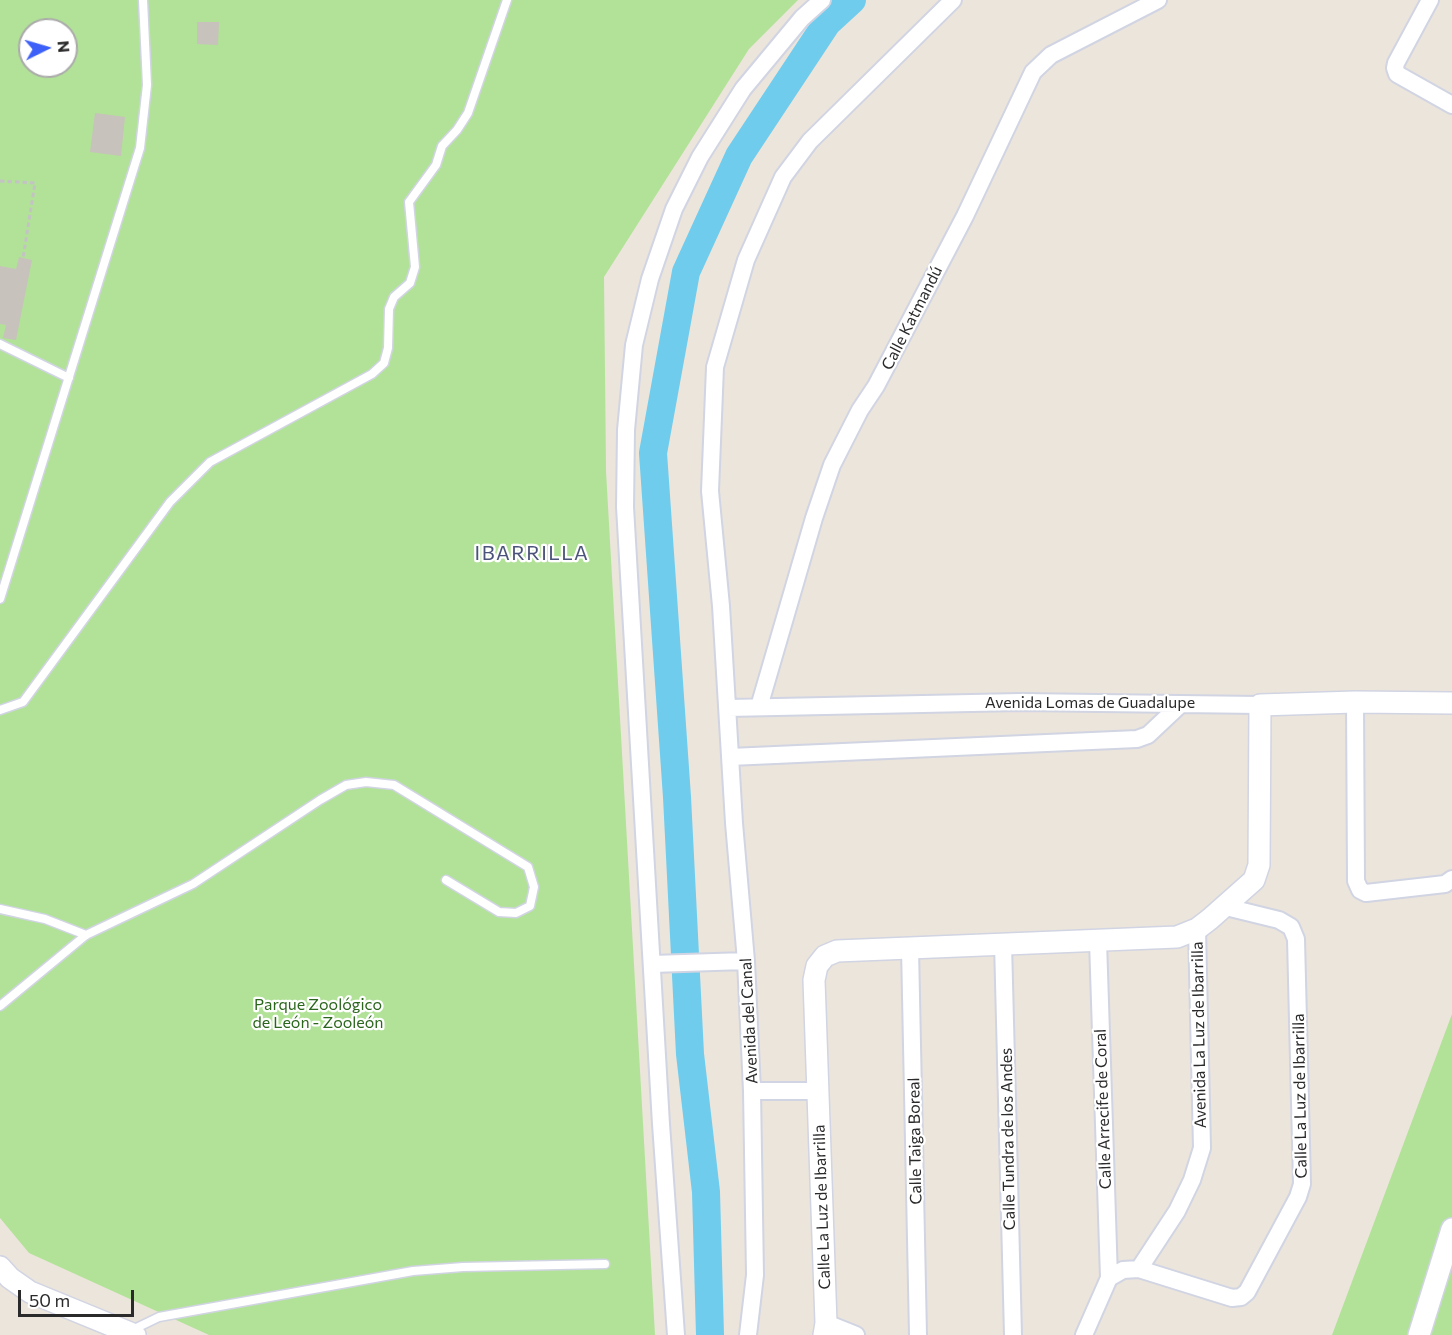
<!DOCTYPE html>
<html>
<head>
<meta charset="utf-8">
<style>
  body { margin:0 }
  #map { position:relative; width:1452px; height:1335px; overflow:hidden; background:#ece5dc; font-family:Commissioner,sans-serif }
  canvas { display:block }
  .north { position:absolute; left:18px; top:18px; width:60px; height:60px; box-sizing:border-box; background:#fff; border:2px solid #aaa; border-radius:50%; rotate:85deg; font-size:16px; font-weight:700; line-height:24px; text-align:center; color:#2a2a2a }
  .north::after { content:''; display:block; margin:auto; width:21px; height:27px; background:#3d60f8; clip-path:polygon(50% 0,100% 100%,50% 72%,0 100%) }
  .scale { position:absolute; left:18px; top:1290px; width:116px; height:27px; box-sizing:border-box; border:3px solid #2a2a2a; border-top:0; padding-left:8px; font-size:18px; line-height:21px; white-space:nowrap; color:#2a2a2a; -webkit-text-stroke:4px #fff; paint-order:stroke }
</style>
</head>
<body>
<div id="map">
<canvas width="1452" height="1335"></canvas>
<div class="north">N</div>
<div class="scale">50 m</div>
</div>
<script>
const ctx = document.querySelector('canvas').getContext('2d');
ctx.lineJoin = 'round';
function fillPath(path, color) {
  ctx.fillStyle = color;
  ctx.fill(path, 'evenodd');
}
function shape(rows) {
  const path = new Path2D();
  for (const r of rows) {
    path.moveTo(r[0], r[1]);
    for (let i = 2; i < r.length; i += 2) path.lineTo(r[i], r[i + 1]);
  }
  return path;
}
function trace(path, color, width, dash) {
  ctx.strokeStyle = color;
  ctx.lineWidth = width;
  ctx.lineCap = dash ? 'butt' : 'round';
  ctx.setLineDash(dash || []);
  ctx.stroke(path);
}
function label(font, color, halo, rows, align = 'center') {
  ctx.font = font + ' Commissioner,sans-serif';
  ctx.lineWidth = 4.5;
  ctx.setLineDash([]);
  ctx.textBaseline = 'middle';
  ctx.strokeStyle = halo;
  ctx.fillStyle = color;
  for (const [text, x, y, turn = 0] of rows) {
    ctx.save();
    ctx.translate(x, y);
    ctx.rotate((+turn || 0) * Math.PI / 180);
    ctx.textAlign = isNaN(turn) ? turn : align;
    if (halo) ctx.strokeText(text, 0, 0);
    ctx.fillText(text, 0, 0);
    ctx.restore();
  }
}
fillPath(shape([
  [0,0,798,0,749,49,604,277,606,471,655,1335,209,1335,29,1253,0,1218],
  [30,30,66,30,66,66,30,66],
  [1452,1014,1452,1335,1332,1335]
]), '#b2e298');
trace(shape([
  [710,1335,706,1192,690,1054,677,797,653,453,686,272,739,156,827,23,852,0]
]), '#6fcced', 28);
fillPath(shape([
  [197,22,219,22,218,45,197,44],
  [95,113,125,117,121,156,90,152],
  [19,257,32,260,16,340,3,338,6,325,0,324,0,266,16,269]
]), '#c7c2bb');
const service = shape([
  [0,344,69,378],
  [0,599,140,148,147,85,143,0],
  [0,710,23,702,170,502,210,462,372,374,384,363,388,348,389,309,394,297,410,283,415,267,409,202,436,165,442,146,457,130,468,113,507,0],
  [0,909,45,919,86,935],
  [0,1006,86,935,193,884,320,800,346,785,366,782,394,785,528,867,534,887,530,906,516,913,499,912,446,880],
  [130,1331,159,1317,413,1271,463,1267,605,1264]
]);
const minor = shape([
  [1430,0,1396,63,1395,68,1397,74,1452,105],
  [1355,702,1356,881,1360,890,1366,893,1445,884,1452,879],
  [759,707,814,518,832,465,860,410,876,386,965,216,1033,72,1051,55,1158,0],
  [728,708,1020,702,1260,705],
  [730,757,1137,739,1148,735,1181,704],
  [1098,941,1109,1278],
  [1003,943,1013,1335],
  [910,948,918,1335],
  [652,964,746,961],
  [752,1091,817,1091],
  [1139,1269,1177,1211,1192,1180,1202,1148,1197,929],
  [826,1323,856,1335],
  [676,1335,661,1124,625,507,626,430,634,345,650,279,674,209,700,157,743,89,802,18,822,0],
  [748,1335,755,1275,752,1091,746,961,734,823,721,606,710,491,715,367,746,260,783,177,810,141,953,0],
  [1084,1335,1109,1278,1123,1270,1139,1269,1232,1298,1241,1297,1247,1292,1298,1197,1302,1184,1296,939,1291,927,1279,920,1226,907]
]);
const tertiary = shape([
  [0,1267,10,1278,30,1292,135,1335],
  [824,1335,826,1323,814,980,817,966,825,956,837,951,1177,937,1197,929,1210,919,1254,880,1259,865,1260,705,1355,702,1452,703],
  [1419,1335,1452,1229]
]);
trace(service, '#d1d4e2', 11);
trace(minor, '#d1d4e2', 20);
trace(tertiary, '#d1d4e2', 24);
trace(shape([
  [0,181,35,183,23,258]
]), '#c3c3c3', 3, [4.5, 3]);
trace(service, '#fff', 8);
trace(minor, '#fff', 16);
trace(tertiary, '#fff', 21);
label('16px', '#2a2a2a', '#fff', [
  ["Calle Katmandú",912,318,-63],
  ["Avenida Lomas de Guadalupe",1090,703],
  ["Avenida del Canal",749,1021,-93],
  ["Avenida La Luz de Ibarrilla",1199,1035,-91],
  ["Calle La Luz de Ibarrilla",1300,1096,-91],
  ["Calle Arrecife de Coral",1103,1109,-92],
  ["Calle Tundra de los Andes",1008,1139,-91],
  ["Calle Taiga Boreal",915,1141,-91],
  ["Calle La Luz de Ibarrilla",822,1207,-92]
]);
label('16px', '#2a661b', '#fff', [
  ["Parque Zoológico",318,1005],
  ["de León - Zooleón",318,1023]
]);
ctx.letterSpacing = '1.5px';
label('20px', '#4b537a', '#fff', [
  ["IBARRILLA",532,553]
]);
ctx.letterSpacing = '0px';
</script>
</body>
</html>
